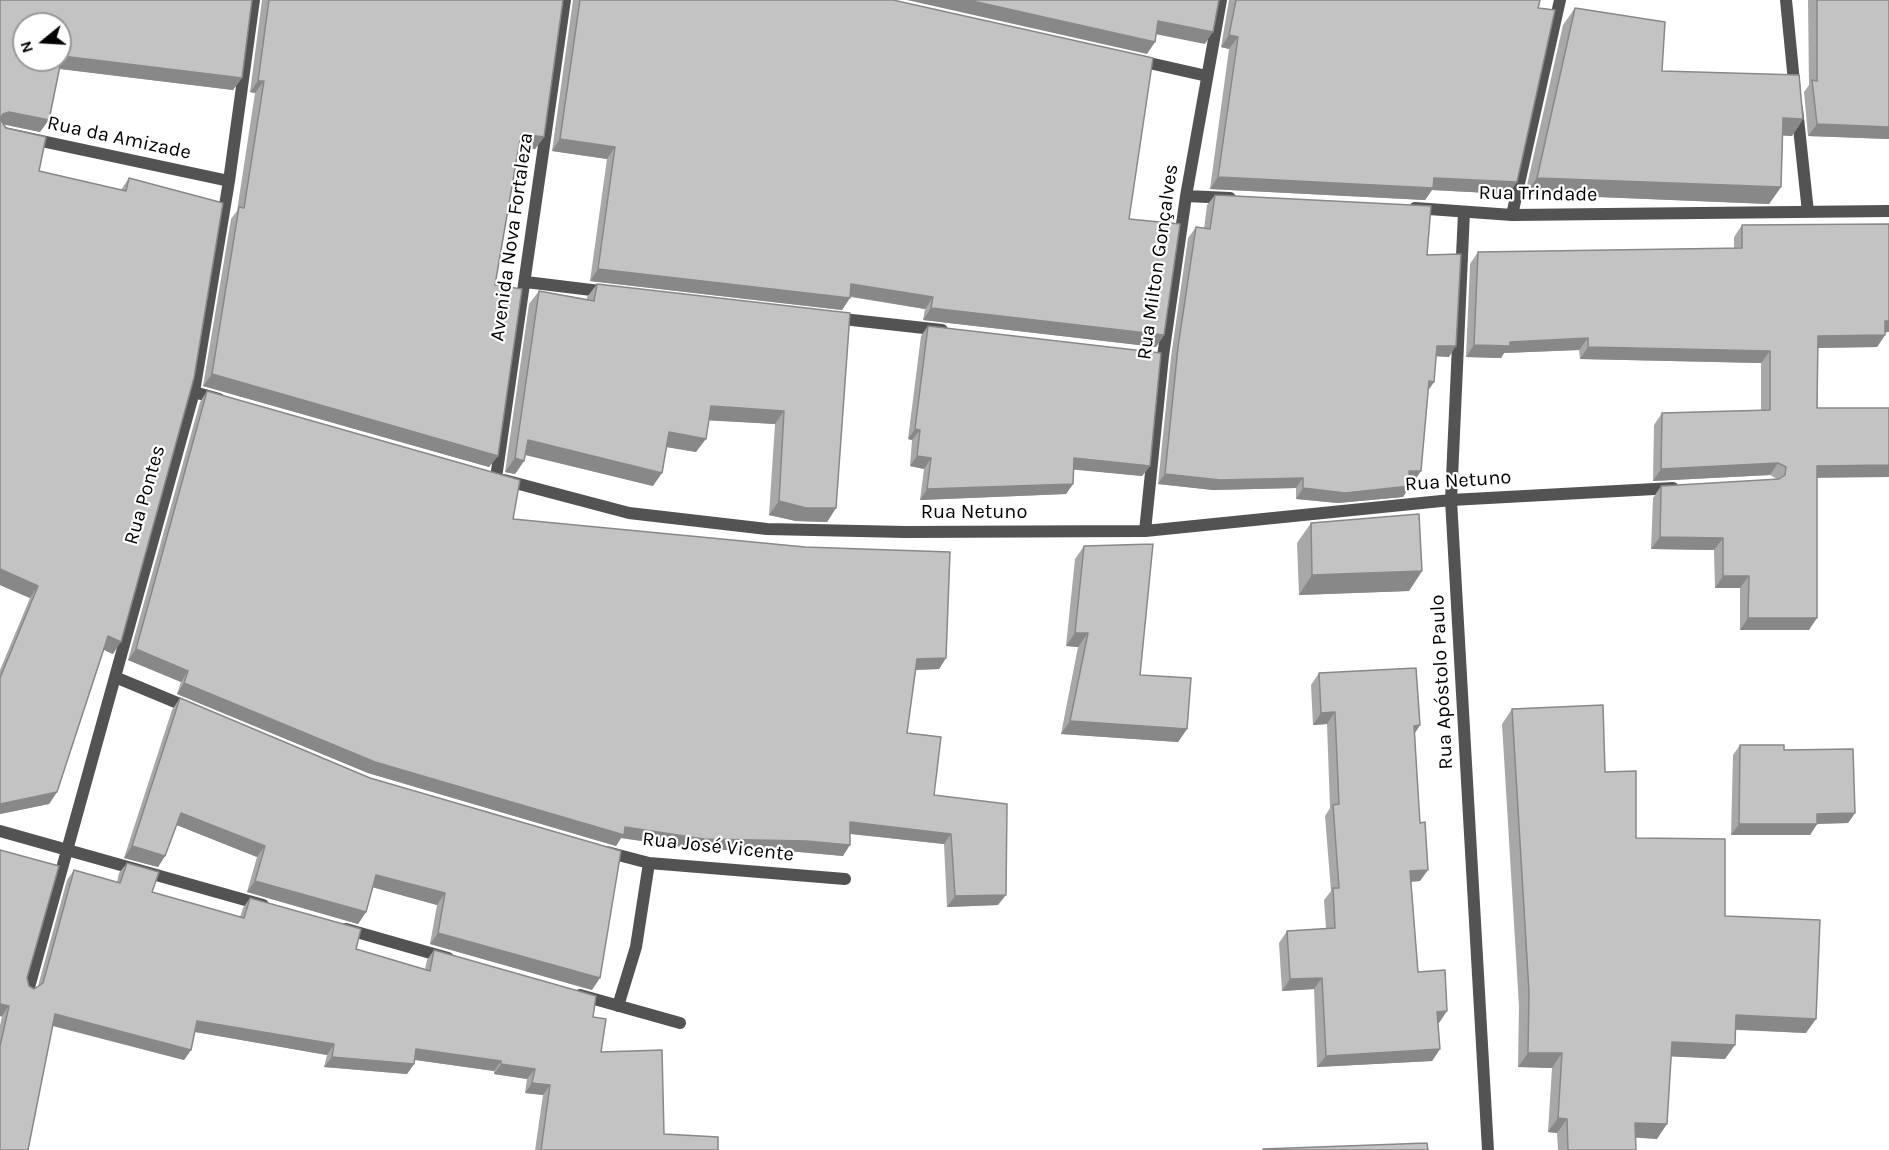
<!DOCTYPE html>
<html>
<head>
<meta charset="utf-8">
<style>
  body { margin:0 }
  #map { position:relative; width:1889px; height:1150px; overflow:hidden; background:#fff; font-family:Karla,sans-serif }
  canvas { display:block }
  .north { position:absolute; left:12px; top:12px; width:60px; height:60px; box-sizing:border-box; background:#fff; border:2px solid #999; border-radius:50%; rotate:252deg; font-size:16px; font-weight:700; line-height:24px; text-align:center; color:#000 }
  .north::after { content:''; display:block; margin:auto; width:21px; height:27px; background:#000; clip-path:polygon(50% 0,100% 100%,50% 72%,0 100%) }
</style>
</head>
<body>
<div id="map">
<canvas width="1889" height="1150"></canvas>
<div class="north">N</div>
</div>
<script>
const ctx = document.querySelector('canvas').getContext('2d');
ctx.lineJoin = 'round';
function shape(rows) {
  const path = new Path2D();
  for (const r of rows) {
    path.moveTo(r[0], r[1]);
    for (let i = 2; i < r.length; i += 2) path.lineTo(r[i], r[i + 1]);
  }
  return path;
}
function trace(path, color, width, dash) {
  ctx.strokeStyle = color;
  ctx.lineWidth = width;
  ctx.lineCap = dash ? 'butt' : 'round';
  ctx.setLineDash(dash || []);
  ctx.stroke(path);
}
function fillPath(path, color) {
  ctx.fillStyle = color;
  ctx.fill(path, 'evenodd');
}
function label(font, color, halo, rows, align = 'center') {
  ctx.font = font + ' Karla,sans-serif';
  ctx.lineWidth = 4.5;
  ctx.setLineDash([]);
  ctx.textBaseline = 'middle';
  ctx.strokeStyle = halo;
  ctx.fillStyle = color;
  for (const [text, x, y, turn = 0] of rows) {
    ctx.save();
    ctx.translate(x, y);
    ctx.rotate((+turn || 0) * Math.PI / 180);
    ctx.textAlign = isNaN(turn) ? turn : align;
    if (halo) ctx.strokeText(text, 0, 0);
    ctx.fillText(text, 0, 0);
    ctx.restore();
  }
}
trace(shape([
  [1786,0,1795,92],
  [1136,60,1207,76],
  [1797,109,1808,212],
  [0,132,229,181],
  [1186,196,1230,198],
  [1415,208,1512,215,1889,211],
  [1464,212,1451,500,1488,1150],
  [1512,215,1560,0],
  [526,282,608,292],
  [834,318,942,330],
  [194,392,219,399],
  [496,478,565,0],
  [504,480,629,513,767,529,905,532,1145,531,1451,500,1673,488],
  [1145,531,1163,356,1186,196,1221,0],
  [115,677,192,709],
  [0,831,263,905],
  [607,852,649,863,845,879],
  [346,929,448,958],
  [28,991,194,392,229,181,254,0],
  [580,995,680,1023],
  [618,1006,636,947,649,863]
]), '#535353', 12);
fillPath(shape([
  [0,0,242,78,233,90,59,69,40,132,4,124,39,171,121,190,129,178,113,654,104,650,57,792,49,804,0,814,0,670,30,598,0,585],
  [262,0,563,0,544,137,535,149,519,146,495,285,498,456,489,467,203,386,231,219,237,211,255,93,250,92],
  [573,0,893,0,1129,219,1164,335,1156,347,923,320,925,309,850,297,842,310,590,281,607,159,552,151],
  [1229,0,1540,0,1517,182,1508,194,1432,190,1425,200,1210,189,1229,49,1221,47],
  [1808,0,1889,0,1889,139,1808,136,1804,92,1809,85],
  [1575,8,1662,71,1803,119,1792,136,1783,135,1781,187,1769,204,1525,194,1563,25],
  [1215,195,1427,255,1449,357,1436,356,1434,382,1428,390,1421,471,1414,481,1410,481,1410,486,1403,497,1338,503,1296,499,1296,488,1213,490,1158,484,1171,357,1188,238,1196,227,1204,229,1207,205],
  [1742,225,1885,332,1885,335,1877,347,1818,348,1817,478,1809,630,1740,630,1740,588,1715,588,1714,550,1651,549,1653,498,1661,486,1777,479,1770,475,1653,481,1654,425,1662,413,1761,411,1761,363,1580,359,1579,350,1504,353,1501,358,1466,357,1470,264,1478,252,1734,248,1734,237],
  [597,284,850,313,836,508,827,522,796,521,769,515,775,424,709,420,696,452,667,447,653,486,525,455,524,461,515,474,505,472,529,304,539,291,587,299,587,297],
  [928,326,1150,466,1142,476,1074,469,1073,484,1066,494,920,500,924,469,910,466,912,440,908,439,921,336],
  [207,391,513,519,946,658,939,669,916,670,907,733,934,795,998,905,947,907,944,844,850,834,843,856,799,852,697,849,621,838,616,846,368,773,177,694,181,682,128,660,200,402],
  [1311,523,1422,571,1409,591,1299,595,1297,543],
  [1084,546,1140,675,1187,729,1178,742,1061,734,1078,647,1066,646,1075,559],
  [1319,673,1420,725,1415,733,1420,881,1411,882,1418,972,1439,1023,1438,1023,1440,1049,1432,1061,1317,1067,1314,989,1282,991,1279,943,1287,931,1326,929,1324,900,1331,891,1325,816,1330,808,1327,724,1313,725,1311,685],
  [180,698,592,990,430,944,437,905,373,887,366,912,358,924,247,892,257,857,177,825,165,856,158,867,124,858,172,710],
  [1512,709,1605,772,1636,838,1725,916,1806,1033,1736,1030,1725,1059,1671,1056,1657,1139,1636,1137,1636,1150,1558,1150,1557,1133,1548,1132,1552,1068,1518,1067,1519,1006,1502,724],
  [1740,745,1784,750,1855,813,1848,823,1817,824,1810,835,1731,835,1733,755],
  [127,863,152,892,240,917,243,908,250,898,356,949,425,969,427,960,434,950,593,1017,601,1052,664,1134,718,1150,535,1150,543,1095,525,1093,527,1079,494,1074,494,1071,415,1060,414,1064,407,1074,324,1067,327,1055,195,1032,191,1050,184,1060,52,1026,0,1150,0,1025,2,1017,27,978,29,986,34,989,38,986,67,880,74,870,117,882,119,873]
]), '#a8a8a8');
fillPath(shape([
  [907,0,968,0,1155,42,1147,54],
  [1158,21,1213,32,1205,44,1150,33],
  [1229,35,1238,37,1229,49,1221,47],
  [62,56,242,78,233,90,53,68],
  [258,81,264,81,255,93,250,92],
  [9,112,49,120,40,132,1,124,0,118,3,114],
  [1783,118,1803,119,1792,136,1772,135],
  [1817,124,1889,127,1889,139,1808,136],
  [521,134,544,137,535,149,513,146],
  [560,139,615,147,607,159,552,151],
  [1218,177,1434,178,1517,182,1508,194,1432,190,1425,200,1210,189],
  [1537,178,1781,187,1769,204,1525,194],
  [598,269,850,298,842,310,590,281],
  [851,284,933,297,925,309,843,295],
  [931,308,1164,335,1156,347,923,320],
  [1885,321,1889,321,1889,332,1877,333],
  [1885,335,1877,347,1810,348,1818,336],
  [1588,338,1579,350,1504,353,1501,358,1466,357,1474,345,1510,342],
  [1437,346,1456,346,1449,357,1430,356],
  [1588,347,1770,351,1761,363,1580,359],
  [212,374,498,456,489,467,203,386],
  [1429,381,1434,382,1427,392],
  [711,406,784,411,775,424,701,420],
  [915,429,920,430,912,440,908,439],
  [669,432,706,439,696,452,660,446],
  [528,440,662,473,653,486,518,453],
  [917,456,931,458,924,469,910,466],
  [515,458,524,461,515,474,505,472],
  [1074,458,1150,466,1142,476,1067,469],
  [1778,463,1770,475,1653,481,1661,469],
  [1889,465,1889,477,1809,478,1817,466],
  [1409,471,1421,471,1414,481,1402,482],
  [1165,474,1303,478,1296,488,1213,490,1158,484],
  [1073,484,1066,494,920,500,927,489],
  [1410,486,1403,497,1338,503,1296,499,1303,488],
  [779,501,836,508,827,522,796,521,769,515],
  [1660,537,1723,538,1714,550,1651,549],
  [0,569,38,586,30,598,0,585],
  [1422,571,1409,591,1299,595,1312,575],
  [1723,576,1749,576,1740,588,1715,588],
  [1748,618,1817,618,1809,630,1740,630],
  [1075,633,1088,633,1078,647,1066,646],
  [108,636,121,642,113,654,100,648],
  [136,649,188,671,181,682,128,660],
  [946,658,939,669,910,670,917,659],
  [184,683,625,827,850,845,843,856,799,852,697,849,621,838,616,846,368,773,177,694],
  [1335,712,1327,724,1313,725,1321,713],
  [1070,721,1187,729,1178,742,1061,734],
  [1420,725,1412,737,1414,726],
  [57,792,49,804,0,814,0,804],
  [181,813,265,846,257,857,174,824],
  [1855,813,1848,823,1810,824,1817,814],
  [850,822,951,834,944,844,843,833],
  [1739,824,1817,824,1810,835,1731,835],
  [132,846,165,856,158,867,124,858],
  [1428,870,1420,881,1402,882,1410,871],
  [376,875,445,893,437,905,368,886],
  [255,881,366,912,358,924,247,892],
  [1006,895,998,905,947,907,955,896],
  [438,933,600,978,592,990,430,944],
  [1322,978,1314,989,1282,991,1290,979],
  [0,1004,9,1006,2,1017,0,1016],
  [1447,1011,1439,1023,1429,1023,1437,1012],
  [55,1014,191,1050,184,1060,47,1024],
  [1736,1015,1816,1019,1806,1033,1726,1029],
  [197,1021,334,1044,327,1055,190,1031],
  [1672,1042,1735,1045,1725,1059,1662,1056],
  [416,1049,501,1061,494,1071,409,1059],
  [1440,1049,1432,1061,1317,1067,1326,1056],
  [1528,1053,1562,1053,1552,1068,1518,1067],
  [332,1057,414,1064,407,1074,324,1067],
  [501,1064,535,1069,527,1079,494,1074],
  [532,1083,550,1085,543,1095,525,1093],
  [1558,1118,1567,1119,1557,1133,1548,1132],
  [1635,1123,1667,1124,1657,1139,1625,1137]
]), '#888');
const building = shape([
  [0,0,252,0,242,78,62,56,49,120,9,112,3,114,0,119,6,128,46,137,39,171,126,191,129,178,223,203,194,378,121,642,108,636,57,792,0,804,0,678,38,586,0,569,0,0],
  [24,24,60,24,60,60,24,60,24,24],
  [269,0,563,0,544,137,521,134,495,285,522,289,498,456,212,374,239,207,244,208,264,81,258,81,269,0],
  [580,0,893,0,1153,58,1129,219,1180,224,1164,335,931,308,933,297,851,284,850,298,598,269,615,147,560,139,580,0],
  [968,0,1219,0,1213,32,1158,21,1155,42,968,0],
  [1236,0,1540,0,1538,8,1555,10,1517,182,1434,178,1433,188,1218,177,1238,37,1229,35,1236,0],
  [1817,0,1889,0,1889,127,1817,124,1812,80,1817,81,1817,0],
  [1575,8,1665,22,1662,71,1799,75,1803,119,1783,118,1781,187,1537,178,1575,8],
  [1215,195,1431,206,1427,255,1461,254,1456,346,1437,346,1434,382,1429,381,1421,471,1409,471,1410,486,1345,493,1303,488,1303,478,1220,480,1165,474,1178,347,1196,227,1210,229,1215,195],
  [1889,224,1889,321,1885,321,1885,335,1818,336,1817,408,1889,408,1889,465,1817,466,1817,618,1748,618,1749,576,1723,576,1723,538,1660,537,1661,486,1779,479,1785,475,1786,467,1778,463,1661,469,1662,413,1770,410,1770,351,1588,347,1588,338,1510,342,1510,346,1474,345,1478,252,1742,248,1742,225,1889,224],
  [597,284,850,313,836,508,806,508,779,501,784,411,711,406,706,439,669,432,662,473,528,440,524,461,515,458,539,291,594,301,597,284],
  [928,326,1161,353,1150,466,1074,458,1073,484,927,489,931,458,917,456,920,430,915,429,928,326],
  [207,391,520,480,513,519,805,547,950,552,946,658,917,659,907,733,941,737,934,795,1007,804,1006,895,955,896,951,834,850,822,850,845,806,841,704,839,625,827,624,835,375,762,184,683,188,671,136,649,207,391],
  [1419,514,1422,571,1312,575,1311,523,1419,514],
  [1153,544,1140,675,1191,678,1187,729,1070,721,1088,633,1075,633,1084,546,1153,544],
  [1416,668,1420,725,1414,726,1420,823,1425,822,1428,870,1410,871,1418,972,1445,970,1447,1011,1437,1012,1440,1049,1326,1056,1322,978,1290,979,1287,931,1335,928,1333,888,1339,888,1333,805,1339,804,1335,712,1321,713,1319,673,1416,668],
  [180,698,370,778,621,851,600,978,438,933,445,893,376,875,366,912,255,881,265,846,181,813,165,856,132,846,180,698],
  [1603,705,1605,772,1636,771,1636,838,1725,839,1725,916,1820,920,1816,1019,1736,1015,1735,1045,1672,1042,1667,1124,1635,1123,1636,1150,1568,1150,1567,1119,1558,1118,1562,1053,1528,1053,1529,992,1512,709,1603,705],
  [1740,745,1784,745,1784,750,1853,749,1855,813,1817,814,1817,824,1739,824,1740,745],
  [0,850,59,866,27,978,29,986,34,989,43,983,74,870,120,883,127,863,159,872,152,892,244,918,250,898,361,929,356,949,430,971,434,950,596,996,593,1017,606,1019,601,1052,662,1050,664,1134,718,1137,718,1150,541,1150,550,1085,532,1083,535,1069,501,1064,501,1061,416,1049,414,1064,332,1057,334,1044,197,1021,191,1050,55,1014,28,1150,0,1150,0,1046,9,1006,0,1004,0,850],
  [1427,1143,1428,1150,1263,1150,1263,1149,1427,1143]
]);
fillPath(building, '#c3c3c3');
trace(building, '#888', 1.5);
label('20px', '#000', '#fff', [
  ["Rua da Amizade",119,138,12],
  ["Rua Trindade",1538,194,1],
  ["Avenida Nova Fortaleza",512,237,-82],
  ["Rua Milton Gonçalves",1158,262,-82],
  ["Rua Netuno",1458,481,-4],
  ["Rua Pontes",145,495,-74],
  ["Rua Netuno",974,512],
  ["Rua Apóstolo Paulo",1442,682,-93],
  ["Rua José Vicente",718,847,6]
]);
</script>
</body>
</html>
